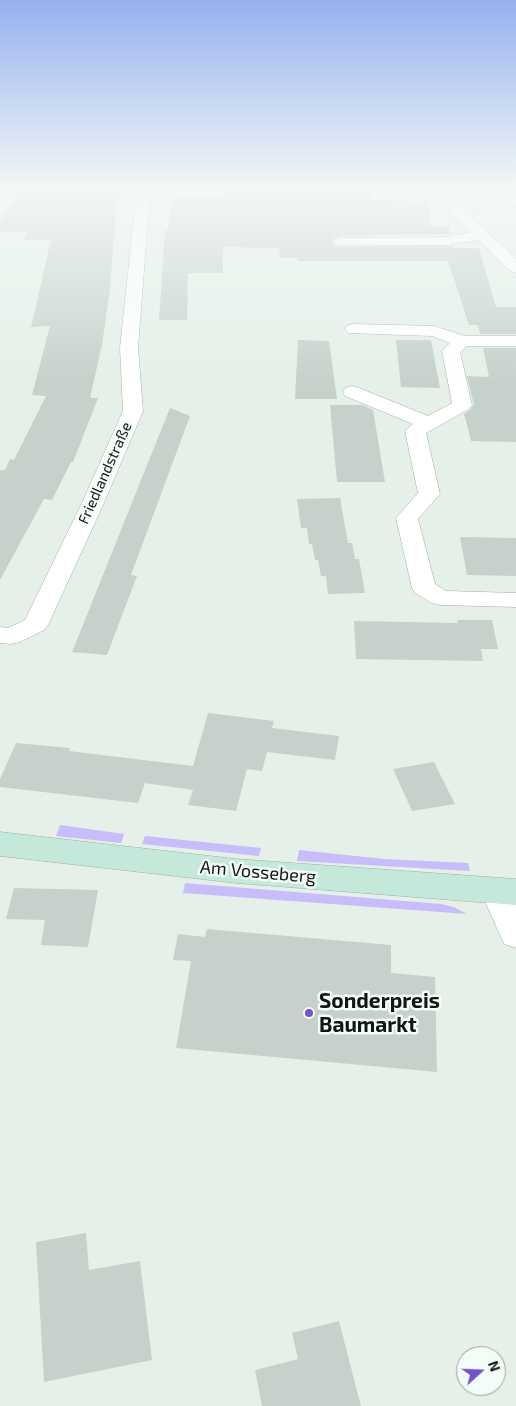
<!DOCTYPE html>
<html>
<head>
<meta charset="utf-8">
<style>
  body { margin:0 }
  #map { position:relative; width:516px; height:1406px; overflow:hidden; background:#e5f0e9; font-family:"Exo 2",sans-serif }
  canvas { display:block }
  .north { position:absolute; left:456px; top:1346px; width:50px; height:50px; box-sizing:border-box; background:#f2fdf7; border:1px solid #98a09c; border-radius:50%; rotate:70deg; font-size:14px; font-weight:700; line-height:20px; text-align:center; color:#111513 }
  .north::after { content:''; display:block; margin:auto; width:18px; height:22px; background:#7352cb; clip-path:polygon(50% 0,100% 100%,50% 72%,0 100%) }
</style>
</head>
<body>
<div id="map">
<canvas width="516" height="1406"></canvas>
<div class="north">N</div>
</div>
<script>
const ctx = document.querySelector('canvas').getContext('2d');
ctx.lineJoin = 'round';
function fillPath(path, color) {
  ctx.fillStyle = color;
  ctx.fill(path, 'evenodd');
}
function shape(rows) {
  const path = new Path2D();
  for (const r of rows) {
    path.moveTo(r[0], r[1]);
    for (let i = 2; i < r.length; i += 2) path.lineTo(r[i], r[i + 1]);
  }
  return path;
}
function trace(path, color, width, dash) {
  ctx.strokeStyle = color;
  ctx.lineWidth = width;
  ctx.lineCap = dash ? 'butt' : 'round';
  ctx.setLineDash(dash || []);
  ctx.stroke(path);
}
function label(font, color, halo, rows, align = 'center') {
  ctx.font = font + ' "Exo 2",sans-serif';
  ctx.lineWidth = 5;
  ctx.setLineDash([]);
  ctx.textBaseline = 'middle';
  ctx.strokeStyle = halo;
  ctx.fillStyle = color;
  for (const [text, x, y, turn = 0] of rows) {
    ctx.save();
    ctx.translate(x, y);
    ctx.rotate((+turn || 0) * Math.PI / 180);
    ctx.textAlign = isNaN(turn) ? turn : align;
    if (halo) ctx.strokeText(text, 0, 0);
    ctx.fillText(text, 0, 0);
    ctx.restore();
  }
}
fillPath(shape([
  [60,825,124,834,121,843,56,836],
  [145,836,261,848,259,856,142,844],
  [299,850,384,859,468,863,470,871,297,861],
  [185,883,441,904,454,907,467,914,183,893]
]), '#c7bdfa');
fillPath(shape([
  [20,189,123,191,116,207,110,290,102,345,90,398,98,398,73,462,71,462,52,500,44,499,0,580,0,470,5,470,10,459,14,460,46,396,32,395,50,326,31,327,51,240,24,240,27,232,0,232,0,222],
  [225,190,371,190,371,200,429,201,430,226,448,227,451,234,341,236,334,238,332,243,336,247,454,246,454,248,479,248,496,307,516,307,516,334,480,334,478,325,469,325,448,261,297,261,297,258,280,258,279,248,223,247,223,273,188,273,187,320,159,320,165,230,168,230,173,197,225,197],
  [298,340,329,341,337,399,295,399],
  [396,340,431,340,440,388,401,387],
  [483,348,516,348,516,442,471,441,464,414,470,410,474,405,467,376,489,377],
  [330,405,363,405,373,410,385,482,337,482],
  [170,408,190,416,131,575,137,576,107,655,72,652],
  [340,498,348,543,352,543,355,559,359,559,365,593,328,594,326,576,321,576,318,560,315,560,312,544,309,544,307,528,301,528,297,499],
  [460,537,516,538,516,576,467,575],
  [457,620,492,620,498,649,481,649,483,661,356,659,354,621,458,623],
  [208,713,274,721,272,728,339,736,335,760,267,752,262,771,247,769,236,811,188,805,193,790,145,783,138,803,0,787,0,779,16,743,70,748,69,751,193,766],
  [434,762,455,804,412,811,393,769],
  [14,888,98,890,88,947,41,945,45,920,6,919],
  [207,929,391,945,391,973,435,977,437,1072,176,1048,191,961,173,960,178,934,205,937],
  [86,1233,89,1270,140,1261,152,1360,44,1382,36,1242],
  [339,1321,361,1406,262,1406,255,1370,298,1359,292,1333]
]), '#c6d1cb');
const street = shape([
  [137,187,183,187,176,191,150,192,138,348,143,411,103,505,48,625,44,630,20,642,11,644,0,643,0,627,8,628,25,620,81,505,123,411,120,348,137,187],
  [397,187,421,187,446,193,454,201,516,199,516,207,462,208,516,259,516,273,510,271,478,240,447,245,336,245,334,242,336,239,341,238,447,237,471,232,436,199,399,190,397,187],
  [354,324,434,326,465,336,516,336,516,346,467,346,460,352,472,405,469,409,426,433,440,494,418,519,435,584,446,591,516,593,516,607,441,605,432,603,415,593,412,588,396,518,418,493,405,431,413,424,345,396,343,392,345,388,352,386,359,388,428,416,452,403,442,351,450,343,432,336,348,333,345,329,348,325,354,324],
  [497,879,509,883,516,898,516,948,504,944,481,892,485,883,497,879]
]);
const secondary = shape([
  [0,832,236,859,516,879,516,905,236,883,0,856,0,832]
]);
trace(street, '#a3ada7', 1);
trace(secondary, '#a3ada7', 1);
fillPath(street, '#fff');
fillPath(secondary, '#c4e8d9');
const sky = ctx.createLinearGradient(0, 0, 0, 384);
sky.addColorStop(0, '#96b1f0');
sky.addColorStop(0.49, '#f3f8f5');
sky.addColorStop(1, '#f3f8f500');
ctx.fillStyle = sky;
ctx.fillRect(0, 0, 516, 384);
for (const [x, y, r, color] of [
  [309,1013,5,"#7352cb"]
]) {
  const dot = new Path2D();
  dot.arc(x, y, r, 0, 2 * Math.PI);
  ctx.fillStyle = color;
  ctx.fill(dot);
  trace(dot, '#f2fdf7', 2);
}
label('15px', '#111513', '#f2fdf7', [
  ["Friedlandstraße",105,473,-66]
]);
label('18px', '#111513', '#f2fdf7', [
  ["Am Vosseberg",258,872,5]
]);
label('bold 21px', '#111513', '#f2fdf7', [
  ["Sonderpreis",319,1001],
  ["Baumarkt",319,1025]
], 'left');
</script>
</body>
</html>
